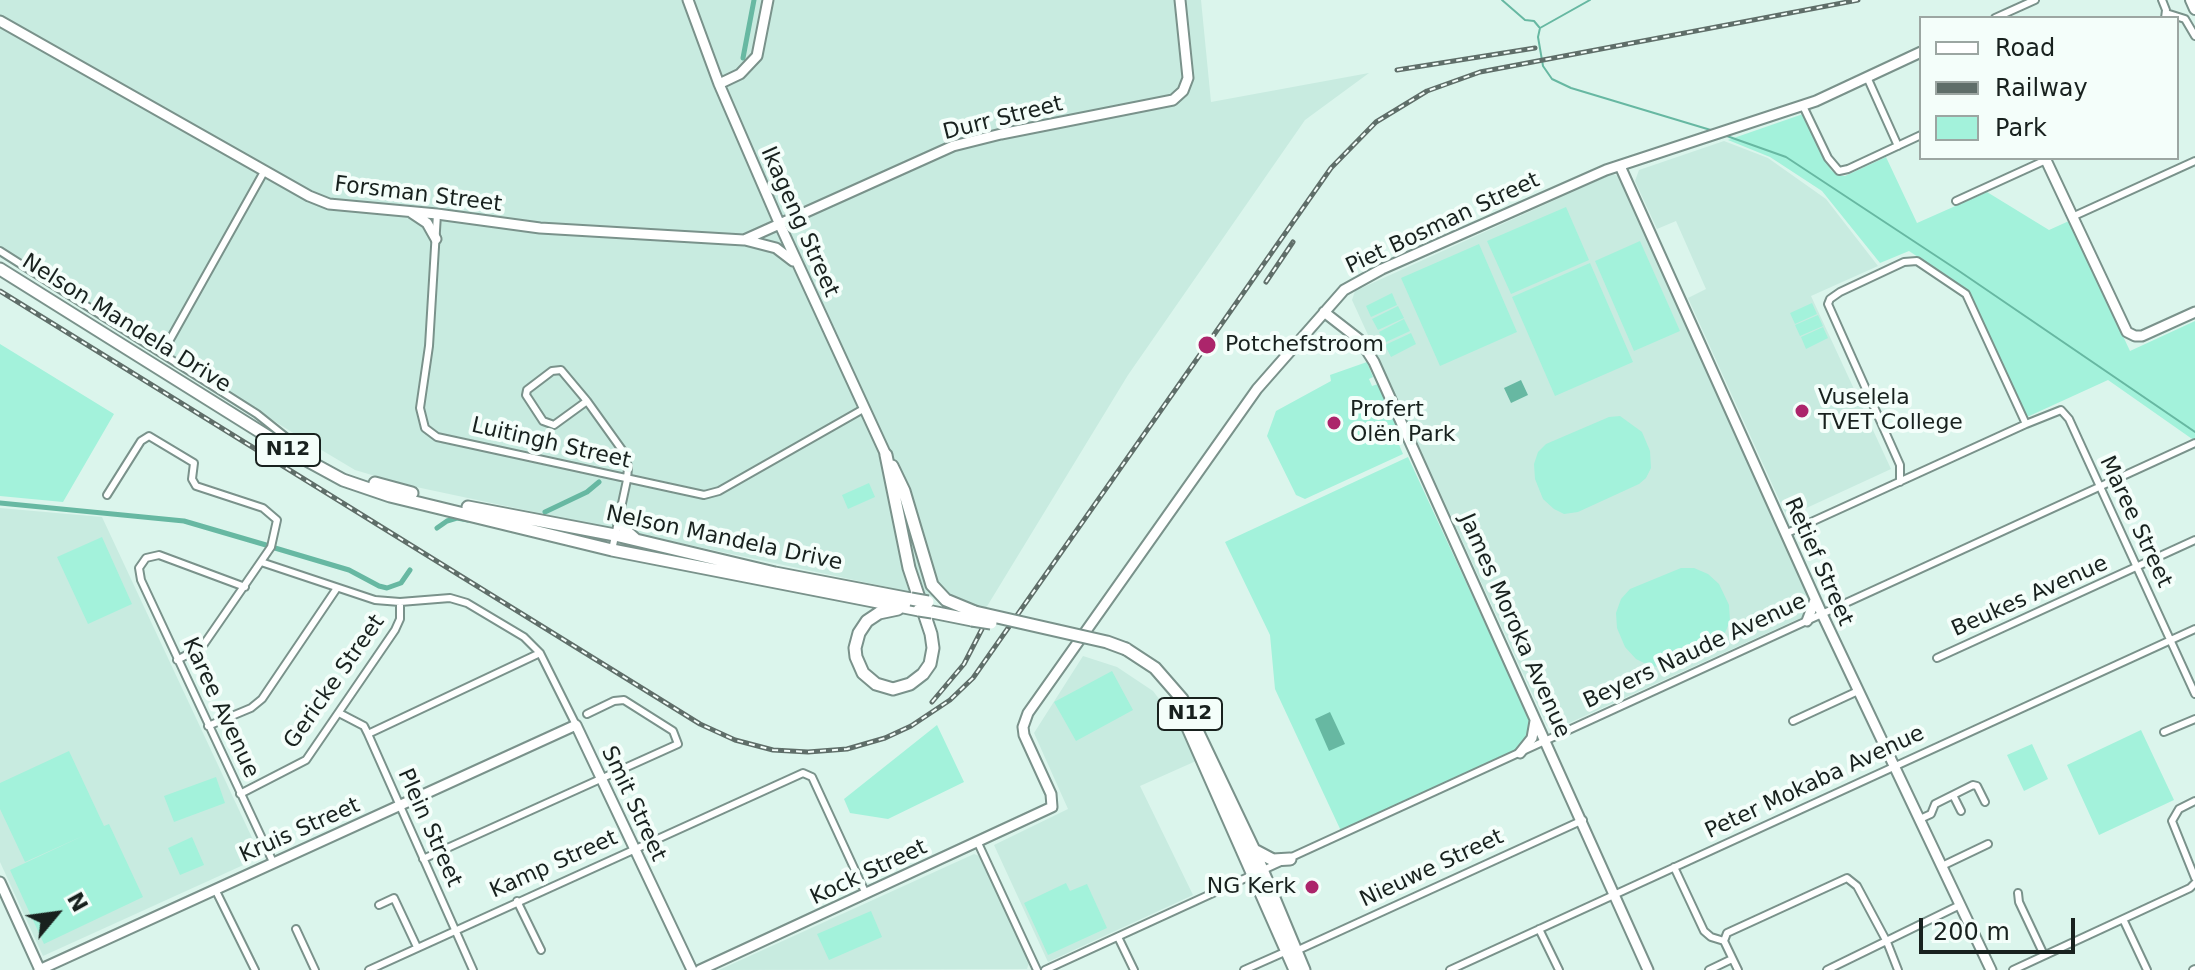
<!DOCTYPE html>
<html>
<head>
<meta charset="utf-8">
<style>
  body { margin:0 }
  #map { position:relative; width:2195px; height:970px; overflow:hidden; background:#dbf5ec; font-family:"DejaVu Sans",sans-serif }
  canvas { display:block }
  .legend { position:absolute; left:1919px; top:16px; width:260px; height:144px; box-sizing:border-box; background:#f4fefa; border:2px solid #9ca6a2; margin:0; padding:10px 14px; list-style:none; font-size:24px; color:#18211e }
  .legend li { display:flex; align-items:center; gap:16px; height:40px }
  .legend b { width:40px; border:2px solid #9ca6a2 }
  .north { position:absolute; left:16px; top:874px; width:80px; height:80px; -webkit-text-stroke:6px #f4fefa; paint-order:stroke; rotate:61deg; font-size:22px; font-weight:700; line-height:32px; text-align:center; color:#18211e }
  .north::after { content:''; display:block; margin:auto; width:28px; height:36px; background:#18211e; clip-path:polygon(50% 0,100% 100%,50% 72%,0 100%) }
  .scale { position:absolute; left:1919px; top:918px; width:156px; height:36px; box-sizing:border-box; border:4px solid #18211e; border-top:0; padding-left:10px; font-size:24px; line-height:28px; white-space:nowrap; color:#18211e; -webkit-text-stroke:6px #f4fefa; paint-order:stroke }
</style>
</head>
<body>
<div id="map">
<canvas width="2195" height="970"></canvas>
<ul class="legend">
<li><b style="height:10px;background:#fff"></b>Road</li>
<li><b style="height:10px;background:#5f6e69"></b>Railway</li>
<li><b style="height:22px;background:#a3f2db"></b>Park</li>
</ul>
<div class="north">N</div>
<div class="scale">200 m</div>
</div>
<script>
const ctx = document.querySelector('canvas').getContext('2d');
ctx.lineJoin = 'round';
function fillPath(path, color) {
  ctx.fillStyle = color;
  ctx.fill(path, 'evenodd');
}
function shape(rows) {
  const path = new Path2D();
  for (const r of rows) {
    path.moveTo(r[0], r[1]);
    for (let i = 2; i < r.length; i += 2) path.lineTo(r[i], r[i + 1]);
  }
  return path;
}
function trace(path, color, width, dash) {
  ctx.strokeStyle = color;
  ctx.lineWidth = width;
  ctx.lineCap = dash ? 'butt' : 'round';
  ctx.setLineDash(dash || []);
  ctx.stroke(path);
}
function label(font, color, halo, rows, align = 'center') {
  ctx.font = font + ' "DejaVu Sans",sans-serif';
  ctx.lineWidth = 8;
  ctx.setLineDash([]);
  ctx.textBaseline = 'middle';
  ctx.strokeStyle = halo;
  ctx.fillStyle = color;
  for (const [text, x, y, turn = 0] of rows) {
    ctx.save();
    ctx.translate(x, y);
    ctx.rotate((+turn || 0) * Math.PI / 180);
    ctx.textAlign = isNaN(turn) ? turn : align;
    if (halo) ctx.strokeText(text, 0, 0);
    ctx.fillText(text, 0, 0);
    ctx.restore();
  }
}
fillPath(shape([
  [0,0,1201,0,1211,102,1369,73,1305,120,1128,375,986,608,402,484,355,470,298,436,0,249],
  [1724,141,1768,158,1826,199,1878,266,1811,296,1891,469,1787,517,1688,298,1706,289,1676,221,1657,229,1635,181,1639,170],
  [1612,174,1618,176,1812,600,1807,615,1556,729,1547,726,1352,300,1355,291],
  [0,508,102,517,261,857,43,956,0,862],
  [1083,656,1117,667,1153,691,1178,724,1196,761,1140,786,1193,895,1048,962,994,845,1068,809,1034,733],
  [974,854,979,856,1029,963,1027,969,719,970]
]), '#c8ebe0');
fillPath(shape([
  [1803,114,1831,170,1837,175,1845,176,1886,157,1917,223,1987,192,2049,230,2069,221,2130,351,2195,321,2195,441,2108,380,2027,417,1969,291,1909,251,1880,263,1822,191,1770,157,1728,140],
  [1566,207,1589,260,1511,294,1487,241],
  [1640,241,1680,331,1634,351,1595,261],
  [1479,244,1517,332,1440,366,1401,278],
  [1590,263,1633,362,1555,396,1512,297],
  [1392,293,1397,305,1371,317,1366,306],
  [1812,303,1817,314,1795,324,1790,313],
  [1398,306,1404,318,1378,330,1372,319],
  [1818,315,1823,326,1800,336,1795,325],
  [1404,319,1410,331,1384,343,1379,332],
  [1823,327,1828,338,1806,349,1801,337],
  [1411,333,1416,344,1391,357,1385,345],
  [0,344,114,414,63,502,0,496],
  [1367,362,1373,377,1369,379,1372,386,1378,384,1403,437,1397,440,1403,454,1305,499,1296,495,1267,436,1276,411,1331,381,1330,375],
  [1620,416,1642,432,1650,451,1651,468,1646,478,1639,484,1578,512,1564,514,1554,509,1543,499,1535,479,1534,464,1538,452,1546,444,1609,417],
  [1408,457,1539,740,1341,831,1275,689,1270,635,1225,542],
  [869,483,875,497,848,509,842,495],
  [102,537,132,604,88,624,57,557],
  [1681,568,1694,568,1708,574,1719,584,1729,605,1730,621,1724,635,1714,646,1662,668,1648,665,1636,659,1625,647,1617,628,1616,613,1621,599,1630,589],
  [1112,671,1133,710,1076,741,1054,702],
  [937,725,964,782,888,819,850,813,844,799],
  [2141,730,2174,800,2099,835,2067,765],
  [2032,744,2048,779,2024,791,2007,755],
  [69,751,104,826,109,824,143,897,44,944,10,870,85,835,25,862,0,809,0,783],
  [216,777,225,803,174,822,164,796],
  [192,837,204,865,180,875,168,848],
  [1066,883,1070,891,1087,884,1107,928,1048,955,1024,903],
  [871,911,882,937,829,960,817,934]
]), '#a3f2db');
fillPath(shape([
  [1521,380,1528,395,1511,403,1504,388],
  [1330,712,1345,744,1329,751,1315,719]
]), '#67b8a2');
trace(shape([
  [1502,0,1525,20,1534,21,1539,27],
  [1590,0,1540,28,1538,37,1543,66,1552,79,1571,88,1714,131],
  [1724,135,1786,157,1959,271,2195,432]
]), '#67b8a2', 2);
trace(shape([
  [743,58,754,0],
  [0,503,184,521,266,545],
  [545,512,587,492,599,482],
  [437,528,447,521,457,518,468,520],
  [275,548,349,570,379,586,387,588,401,583,410,570]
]), '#67b8a2', 5);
const street = shape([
  [2162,0,2166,10,2165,18],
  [2166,13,2185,19,2195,36],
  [1995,18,2035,0],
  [1867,77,1898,146],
  [1803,106,1828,158,1839,171,1848,169,1921,135],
  [1956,201,2046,160],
  [437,214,429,346,420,408,425,428,437,437,704,495,719,491,865,408],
  [2072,217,2195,161],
  [0,251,257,414,302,450],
  [163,352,265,170],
  [587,401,554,425,543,421,526,395,527,390,552,371,561,370,587,401,625,454,628,467,627,480,612,550],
  [1900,482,1900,465,1828,304,1830,299,1840,292,1904,262,1917,261,1966,294,2026,424],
  [107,495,141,441,149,436,194,463,192,479,196,486,263,508,277,520,271,547,202,647,177,660],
  [1785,534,2026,424,2061,410,2069,419,2195,694],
  [261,562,375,600,400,602,450,598,467,603,524,637,540,653,576,725],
  [245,587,159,555,146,558,139,568,141,580,273,862],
  [1937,658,2195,540],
  [339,713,364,726,368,734,473,970],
  [1793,721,1858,691],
  [208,726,251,708,262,699,337,588],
  [2164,732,2195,719],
  [368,734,540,653],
  [240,794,306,760,395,630,400,619,400,602],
  [1953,795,1961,811],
  [2195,801,2179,809,2172,821,2195,878],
  [1920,819,1931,814,1935,804,1973,785,1977,786,1985,802],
  [978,843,1037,970],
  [423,859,678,744,673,731,624,700,614,701,587,714],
  [1942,866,1988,844],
  [1674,867,1704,931,1711,937,1724,941],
  [215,889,255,970],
  [2018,893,2019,902,2044,955],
  [517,901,541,950],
  [379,905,394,898,417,947],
  [2123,919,2147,970],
  [296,929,315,970],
  [1539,929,1559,970],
  [1118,937,1134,970],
  [1296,951,1583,820],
  [369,970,803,773,812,777,866,894],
  [1045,970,2195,443],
  [1244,970,1287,951],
  [1450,970,2195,629],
  [1709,970,1732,959],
  [1738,970,1724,941,1727,933,1847,878,1857,886,1887,942,1898,970],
  [1827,970,1960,905],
  [2013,970,2190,888,2195,883],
  [2193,970,2195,969]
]);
const secondary = shape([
  [688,0,719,84,780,225,886,455],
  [0,21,309,196,329,204,437,214,540,228,744,240,953,146,1001,134,1173,100,1183,91,1188,78,1180,0],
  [719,84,740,74,757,56,768,0],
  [2045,158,2127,332,2135,336,2142,336,2195,312],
  [1620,166,1822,614,1991,970],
  [412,213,427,223,436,239],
  [745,240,776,248,793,261],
  [1324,312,1360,340,1374,362,1648,970],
  [1807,621,1815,600],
  [1520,753,1532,738,1535,721],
  [0,882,40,970],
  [39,970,576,725,692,970],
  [700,970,1052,807,1051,794,1024,735,1023,727,1028,713,1257,389,1344,290,1382,269,1606,170,1816,101,1921,52]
]);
const primary = shape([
  [2191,0,2195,9]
]);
const highway = shape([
  [0,269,299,456,343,480,390,496,612,550,919,610],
  [886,455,909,568,931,634,933,648,930,664,923,674,910,684,893,689,876,684,863,673,856,657,855,648,859,633,867,621,879,613,898,609],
  [892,466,904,491,932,585,946,600,975,612],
  [375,483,412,493],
  [468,507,615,535,775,573,911,599],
  [619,518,626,531,635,539],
  [932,612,972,620],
  [1126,649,1155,668,1182,699,1253,848,1304,970],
  [1181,712,1295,970],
  [1256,851,1273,860,1290,859]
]);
trace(street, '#7a928b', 10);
trace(secondary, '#7a928b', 13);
trace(primary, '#7a928b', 14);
trace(highway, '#7a928b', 15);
trace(street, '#fff', 6);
trace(secondary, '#fff', 9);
trace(primary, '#fff', 10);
trace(highway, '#fff', 11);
const rail = shape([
  [1397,70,1535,48],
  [1266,282,1293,242],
  [0,291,700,724,735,740,773,750,808,752,847,749,885,738,911,726,950,700,973,678,1331,168,1376,122,1427,91,1480,72,1858,0],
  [932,702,964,664,982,629]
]);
trace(rail, '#5f6e69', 5);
trace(rail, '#f4fefa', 2, [6]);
const highwayBridge = shape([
  [911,599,928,602],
  [919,610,932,612],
  [975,612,1107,642,1126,649],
  [972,620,991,623]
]);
trace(highwayBridge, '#7a928b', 15, []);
trace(highwayBridge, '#fff', 11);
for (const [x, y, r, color] of [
  [1207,345,10,"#ac256b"],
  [1802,411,8,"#ac256b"],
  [1334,423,8,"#ac256b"],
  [1312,887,8,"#ac256b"]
]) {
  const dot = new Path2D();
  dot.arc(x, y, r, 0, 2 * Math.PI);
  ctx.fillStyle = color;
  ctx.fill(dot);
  trace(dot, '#f4fefa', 3);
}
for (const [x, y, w] of [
  [288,450,64],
  [1190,714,64]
]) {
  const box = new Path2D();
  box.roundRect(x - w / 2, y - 16, w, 32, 6);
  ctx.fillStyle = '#f4fefa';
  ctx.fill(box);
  trace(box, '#18211e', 2);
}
label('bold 20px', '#18211e', null, [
  ["N12",288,450],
  ["N12",1190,714]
]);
label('22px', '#18211e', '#f4fefa', [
  ["Durr Street",1003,119,-14],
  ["Forsman Street",418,195,7],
  ["Ikageng Street",799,222,66],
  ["Piet Bosman Street",1443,224,-25],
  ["Nelson Mandela Drive",126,324,32],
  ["Luitingh Street",551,444,13],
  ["Maree Street",2135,522,65],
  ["Nelson Mandela Drive",724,539,12],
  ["Retief Street",1818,562,66],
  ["Beukes Avenue",2030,597,-24],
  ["James Moroka Avenue",1514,626,66],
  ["Beyers Naude Avenue",1695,652,-25],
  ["Gericke Street",335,682,-55],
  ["Karee Avenue",220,708,65],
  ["Peter Mokaba Avenue",1815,783,-25],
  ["Smit Street",633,804,65],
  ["Plein Street",429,828,66],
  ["Kruis Street",300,831,-24],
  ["Kamp Street",554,865,-24],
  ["Nieuwe Street",1432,869,-25],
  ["Kock Street",869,873,-25]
]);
label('22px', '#18211e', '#f4fefa', [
  ["Potchefstroom",1225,345],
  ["Vuselela",1818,398],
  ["TVET College",1818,423],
  ["Profert",1350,410],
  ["Olën Park",1350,435],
  ["NG Kerk",1296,887,"right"]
], 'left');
</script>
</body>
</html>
